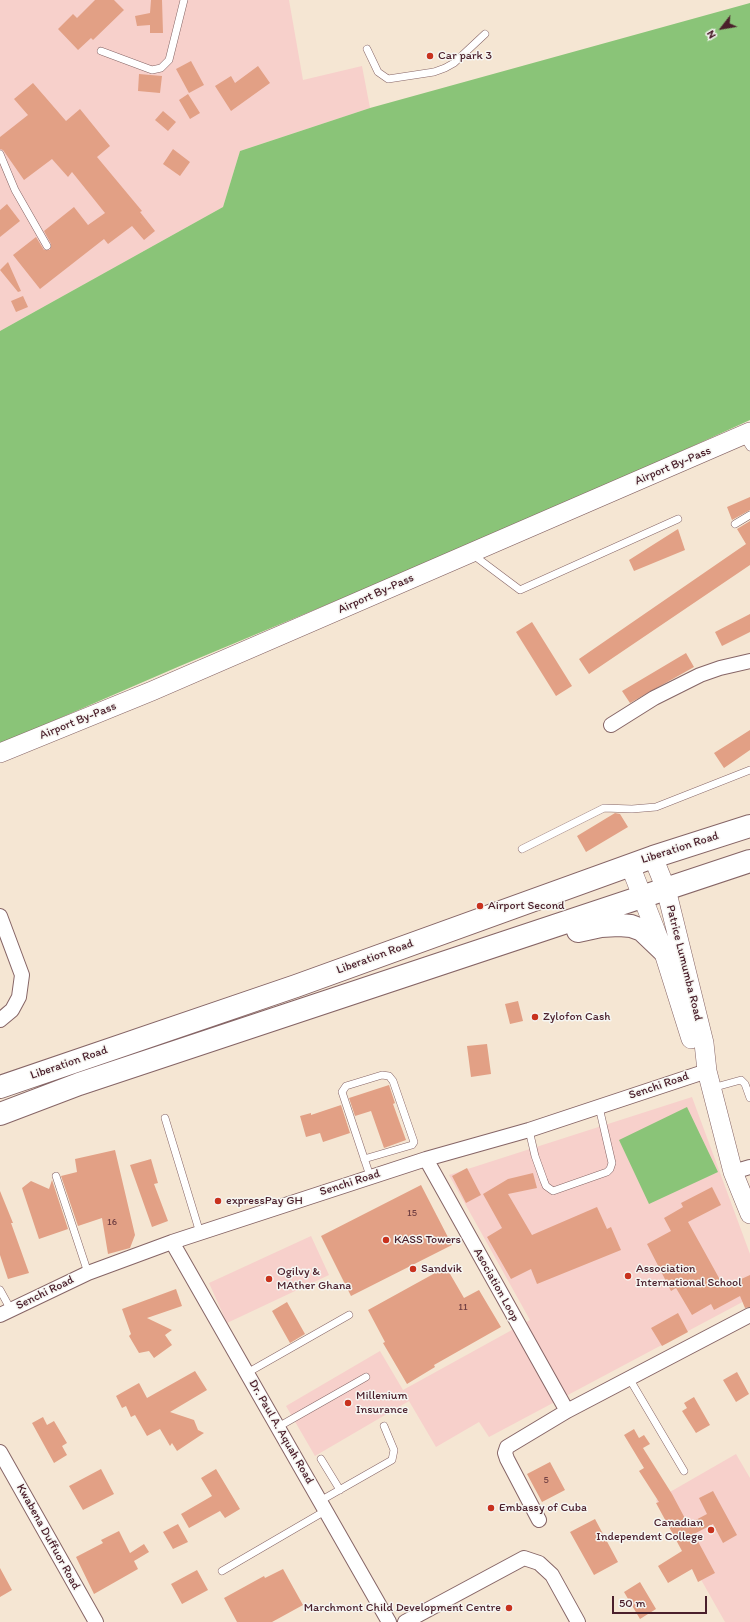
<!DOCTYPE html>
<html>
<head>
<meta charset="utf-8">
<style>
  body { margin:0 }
  #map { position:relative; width:750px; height:1622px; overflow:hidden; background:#f5e6d3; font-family:Itim,sans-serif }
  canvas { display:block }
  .north { position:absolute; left:702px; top:8px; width:40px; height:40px; -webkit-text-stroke:3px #f6f6f2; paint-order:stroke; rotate:239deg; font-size:11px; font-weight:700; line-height:16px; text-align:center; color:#4a1f2b }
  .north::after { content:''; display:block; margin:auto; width:14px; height:18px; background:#4a1f2b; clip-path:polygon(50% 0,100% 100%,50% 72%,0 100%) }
  .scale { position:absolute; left:612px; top:1596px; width:95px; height:18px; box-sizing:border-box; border:2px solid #4a1f2b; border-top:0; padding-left:5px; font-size:12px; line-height:14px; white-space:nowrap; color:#4a1f2b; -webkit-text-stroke:3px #f6f6f2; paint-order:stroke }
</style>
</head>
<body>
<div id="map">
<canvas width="750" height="1622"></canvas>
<div class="north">N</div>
<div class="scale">50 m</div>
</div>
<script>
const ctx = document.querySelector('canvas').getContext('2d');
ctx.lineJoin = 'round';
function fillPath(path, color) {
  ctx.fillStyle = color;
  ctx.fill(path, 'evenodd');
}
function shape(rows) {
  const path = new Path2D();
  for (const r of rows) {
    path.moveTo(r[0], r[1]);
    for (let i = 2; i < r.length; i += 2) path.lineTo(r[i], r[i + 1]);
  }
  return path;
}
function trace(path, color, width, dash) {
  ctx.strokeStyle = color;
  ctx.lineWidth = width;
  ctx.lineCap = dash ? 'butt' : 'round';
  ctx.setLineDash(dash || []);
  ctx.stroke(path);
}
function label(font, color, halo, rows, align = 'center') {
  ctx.font = font + ' Itim,sans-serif';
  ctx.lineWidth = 3;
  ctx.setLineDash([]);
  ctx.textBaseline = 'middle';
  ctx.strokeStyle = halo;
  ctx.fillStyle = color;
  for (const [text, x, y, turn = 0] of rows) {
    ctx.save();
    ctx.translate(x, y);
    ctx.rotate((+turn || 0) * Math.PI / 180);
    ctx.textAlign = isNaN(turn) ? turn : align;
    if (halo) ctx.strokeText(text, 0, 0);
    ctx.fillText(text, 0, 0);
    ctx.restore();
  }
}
fillPath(shape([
  [0,0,289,0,303,80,362,66,370,108,240,151,223,207,0,331],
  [692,1097,750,1254,750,1298,489,1437,479,1422,436,1447,409,1401,315,1456,286,1406,380,1351,403,1390,530,1320,449,1175],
  [311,1236,329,1275,227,1323,209,1283],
  [736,1454,750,1478,750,1622,725,1622,656,1500]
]), '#f7d0cb');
fillPath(shape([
  [750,3,750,420,544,514,180,666,0,744,0,331,223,207,240,151,370,108],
  [687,1107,718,1172,649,1204,619,1140]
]), '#8ac478');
fillPath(shape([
  [95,0,114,0,124,10,93,40,91,38,78,50,58,29,73,14,77,18],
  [151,0,162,0,163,33,150,33,150,25,137,26,135,16,150,13],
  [191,61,204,85,189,93,176,69],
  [258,66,270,83,231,111,215,86,231,76,235,83],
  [139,74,162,76,160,93,138,91],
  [33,83,66,121,80,109,110,146,97,157,142,211,140,212,155,231,144,240,132,226,108,244,104,239,40,289,13,255,36,237,44,250,50,250,51,244,44,231,74,207,88,225,105,213,72,172,68,177,52,159,24,180,3,150,0,149,0,137,28,115,14,99],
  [188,94,200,113,190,119,179,100],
  [163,111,176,122,168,131,155,120],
  [173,149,190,162,180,176,163,164],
  [7,204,20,221,0,237,0,210],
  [8,262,21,291,18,292,0,270],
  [23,296,28,307,16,312,11,301],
  [750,497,750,510,732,520,727,507],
  [750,521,750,565,589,674,579,659,746,544,737,529],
  [678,529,685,550,634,571,629,560],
  [750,614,750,632,722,646,715,632],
  [532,622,572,686,556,696,516,632],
  [686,653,694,667,630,703,622,691],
  [750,730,750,750,724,768,714,753],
  [615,813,620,814,628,827,586,852,577,836],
  [518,1001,523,1021,510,1024,505,1004],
  [487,1044,491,1074,471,1077,467,1046],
  [389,1085,395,1103,393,1104,406,1140,384,1148,371,1111,355,1116,349,1098],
  [341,1105,350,1133,323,1142,320,1133,306,1137,300,1116,311,1113,311,1115],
  [115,1150,135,1235,130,1248,108,1254,102,1218,78,1226,61,1176,77,1172,75,1159],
  [151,1159,158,1183,154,1184,168,1221,152,1227,130,1165],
  [467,1168,481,1195,466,1203,452,1176],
  [533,1173,537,1188,508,1194,532,1235,597,1207,607,1229,611,1227,621,1250,537,1284,531,1269,511,1279,487,1237,502,1228,483,1194,508,1179],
  [52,1180,68,1229,39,1239,22,1188,31,1181,49,1189],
  [421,1185,452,1245,351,1296,321,1236],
  [712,1187,721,1205,688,1222,724,1287,750,1275,750,1307,745,1308,740,1296,714,1310,711,1304,692,1315,676,1288,671,1291,647,1244,671,1231,664,1218,683,1207,681,1203],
  [0,1191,13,1223,11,1223,29,1273,8,1279,0,1255],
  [446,1267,464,1298,479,1290,501,1327,434,1365,435,1367,407,1384,383,1343,385,1342,368,1310],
  [176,1289,182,1306,147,1318,172,1330,165,1335,172,1345,154,1358,149,1351,139,1353,129,1336,131,1334,122,1309],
  [287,1302,305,1334,290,1343,272,1311],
  [678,1313,688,1332,662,1346,651,1328],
  [195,1371,207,1390,170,1412,194,1420,198,1430,204,1433,177,1451,172,1443,170,1446,160,1429,147,1436,135,1415,131,1417,126,1406,122,1408,116,1396,139,1383,147,1398],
  [737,1372,749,1394,736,1402,723,1380],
  [694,1397,710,1425,696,1433,682,1411,687,1408,684,1403],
  [43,1417,47,1425,54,1421,67,1443,62,1446,67,1455,54,1463,32,1423],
  [634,1429,639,1438,644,1435,650,1444,643,1448,672,1494,688,1524,707,1514,699,1498,713,1491,737,1535,723,1543,713,1524,694,1534,715,1573,698,1582,692,1569,668,1583,658,1566,682,1551,656,1503,659,1502,639,1471,644,1468,624,1435],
  [550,1462,565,1490,542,1502,527,1474],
  [101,1469,114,1494,83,1510,69,1486],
  [216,1469,240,1509,225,1518,220,1511,189,1528,181,1514,212,1496,201,1478],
  [595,1519,618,1562,594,1575,570,1532],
  [178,1524,188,1542,173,1549,163,1532],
  [119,1531,130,1553,144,1544,149,1552,134,1561,138,1569,94,1594,76,1557,103,1543,101,1540],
  [0,1568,12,1590,0,1597],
  [283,1569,303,1605,272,1622,237,1622,224,1598,264,1576,265,1578],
  [197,1570,208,1590,182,1604,171,1584],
  [640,1582,656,1609,640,1619,624,1592]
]), '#e2a085');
const lane = shape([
  [367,49,378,72,388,79,434,72,445,68,454,63,485,34],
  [101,51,152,70,161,68,169,60,184,0],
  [0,154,15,190,47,246],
  [743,436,750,447],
  [735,524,750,515],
  [472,554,520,590,678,519],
  [522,849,604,808,632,809,656,807,750,770],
  [712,1088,741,1080,745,1084,750,1098],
  [165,1118,200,1233],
  [529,1130,535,1156,544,1181,546,1186,553,1191,607,1172,610,1169,612,1163,599,1107],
  [364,1159,412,1145,414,1142,393,1081,389,1076,382,1075,346,1086,342,1092,370,1176],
  [56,1176,88,1273],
  [0,1290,11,1310],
  [247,1373,349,1315],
  [629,1378,684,1471],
  [278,1427,366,1377],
  [321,1459,340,1490],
  [320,1501,392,1460,394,1450,384,1426],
  [222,1571,325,1511]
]);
const street = shape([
  [611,725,654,698,700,675,720,668,750,661],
  [0,916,22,975,19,997,12,1010,0,1020],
  [426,1159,567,1411],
  [733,1172,750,1167],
  [172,1242,389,1622],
  [0,1315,88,1273,172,1242,426,1159,529,1130,707,1071],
  [0,1452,96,1622],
  [539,1520,507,1459,505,1453,507,1447,567,1411,750,1315],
  [405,1622,524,1558,539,1563,552,1575,578,1622]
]);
const secondary = shape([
  [0,753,152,691,750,432],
  [653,857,666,889,704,1043,707,1071,733,1172,750,1214],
  [630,865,663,950,691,1039]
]);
const highway = shape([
  [578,931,601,926,619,925,631,926,642,930,663,950],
  [0,1087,296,986,653,857,750,826],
  [0,1114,79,1084,750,861]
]);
trace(lane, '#866566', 8);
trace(street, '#866566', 16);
trace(secondary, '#866566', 20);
trace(highway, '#866566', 24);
trace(lane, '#fff', 7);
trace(street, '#fff', 14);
trace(secondary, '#fff', 19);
trace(highway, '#fff', 22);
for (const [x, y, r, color] of [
  [430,56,4,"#c8321e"],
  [480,906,4,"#c8321e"],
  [535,1017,4,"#c8321e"],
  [218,1201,4,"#c8321e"],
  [386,1240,4,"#c8321e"],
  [413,1269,4,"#c8321e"],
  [628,1276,4,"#c8321e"],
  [269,1279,4,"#c8321e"],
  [348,1403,4,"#c8321e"],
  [491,1508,4,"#c8321e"],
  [711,1530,4,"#c8321e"],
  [509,1608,4,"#c8321e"]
]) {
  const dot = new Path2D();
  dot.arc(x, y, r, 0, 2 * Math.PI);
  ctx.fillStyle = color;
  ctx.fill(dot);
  trace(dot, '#f6f6f2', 1.5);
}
label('10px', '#703f42', null, [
  ["15",412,1213],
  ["16",112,1222],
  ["11",463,1307],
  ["5",546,1480]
]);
label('12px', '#4a1f2b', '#f6f6f2', [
  ["Car park 3",438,56],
  ["Airport Second",488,906],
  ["Zylofon Cash",543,1017],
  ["expressPay GH",226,1201],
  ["KASS Towers",394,1240],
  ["Sandvik",421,1269],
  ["Association",636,1269],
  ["International School",636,1283],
  ["Ogilvy &",277,1272],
  ["MAther Ghana",277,1286],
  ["Millenium",356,1396],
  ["Insurance",356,1410],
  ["Embassy of Cuba",499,1508],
  ["Canadian",703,1523,"right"],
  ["Independent College",703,1537,"right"],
  ["Marchmont Child Development Centre",501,1608,"right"]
], 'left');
label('12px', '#4a1f2b', '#f6f6f2', [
  ["Airport By-Pass",673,466,-23],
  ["Airport By-Pass",376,594,-24],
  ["Airport By-Pass",78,721,-22],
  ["Liberation Road",680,848,-18],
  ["Liberation Road",375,957,-20],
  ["Patrice Lumumba Road",684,963,76],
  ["Liberation Road",69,1063,-19],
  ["Senchi Road",659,1086,-19],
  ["Senchi Road",350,1183,-18],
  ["Asociation Loop",496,1285,61],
  ["Senchi Road",45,1293,-26],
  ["Dr. Paul A. Aquah Road",281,1432,60],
  ["Kwabena Duffuor Road",48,1537,61]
]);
</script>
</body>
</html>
